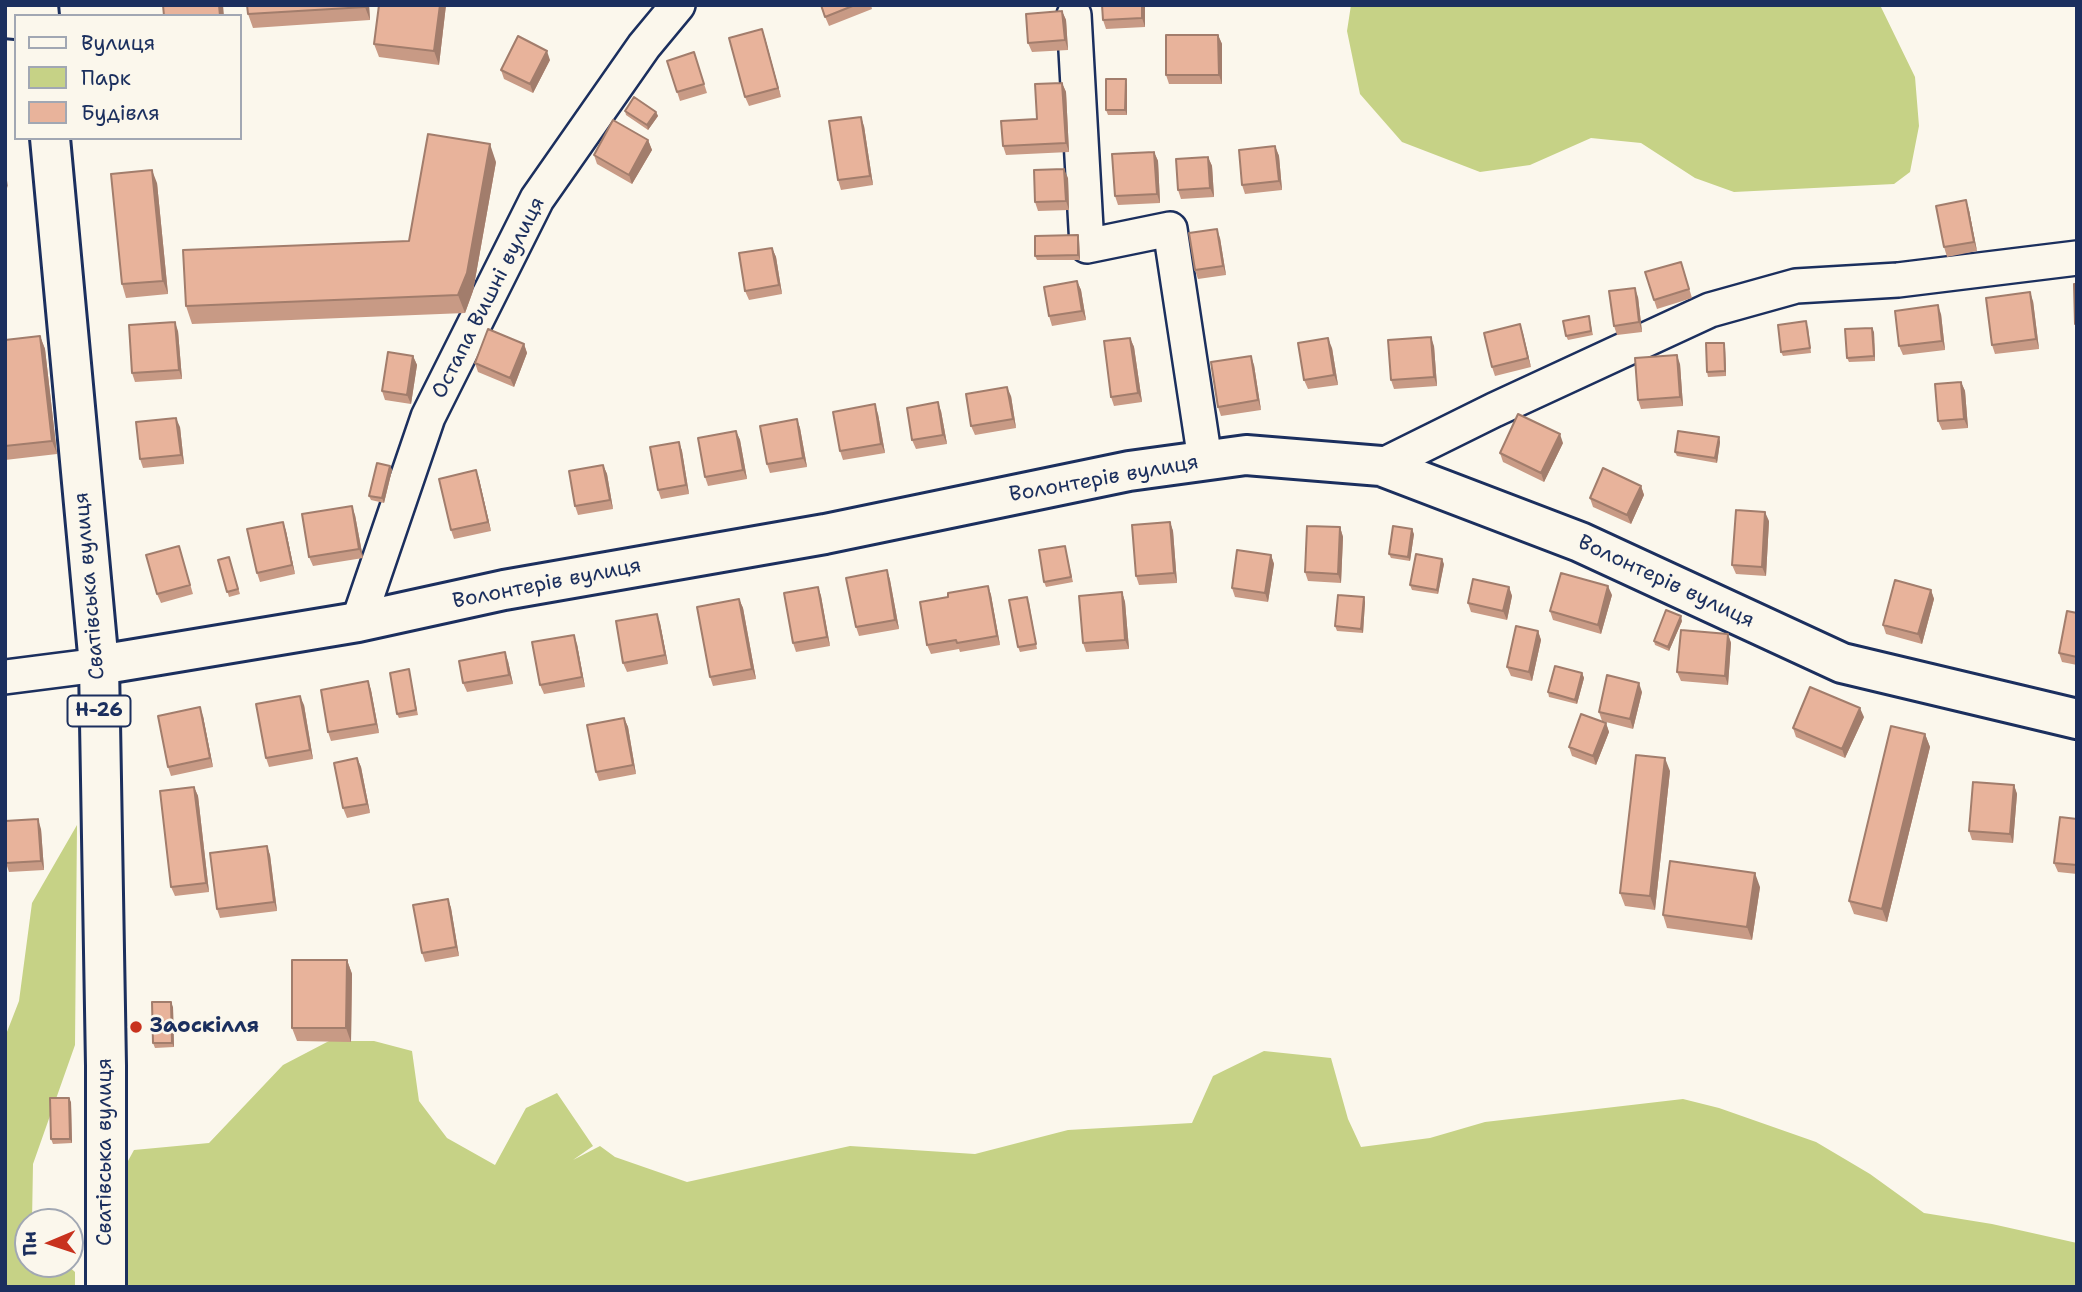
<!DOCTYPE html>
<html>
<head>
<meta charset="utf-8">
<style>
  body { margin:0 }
  #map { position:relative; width:2082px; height:1292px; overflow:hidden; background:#fbf7ec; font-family:"Shantell Sans",sans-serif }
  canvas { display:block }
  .frame { position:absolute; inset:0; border:7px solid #1b2f5e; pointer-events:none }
  .legend { position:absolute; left:14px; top:14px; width:228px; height:126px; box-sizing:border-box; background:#fbf7ec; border:2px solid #a1a7b3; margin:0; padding:9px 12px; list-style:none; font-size:21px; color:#1b2f5e }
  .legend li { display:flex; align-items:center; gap:14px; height:35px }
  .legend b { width:35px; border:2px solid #a1a7b3 }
  .north { position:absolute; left:14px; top:1208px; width:70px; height:70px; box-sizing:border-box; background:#fbf7ec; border:2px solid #a1a7b3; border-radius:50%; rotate:268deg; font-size:19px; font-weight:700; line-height:28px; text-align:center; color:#1b2f5e }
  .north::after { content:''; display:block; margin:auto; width:24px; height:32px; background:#c8321e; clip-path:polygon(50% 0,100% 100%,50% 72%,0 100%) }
</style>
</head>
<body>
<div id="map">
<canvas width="2082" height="1292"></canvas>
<div class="frame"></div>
<ul class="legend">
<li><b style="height:9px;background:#fbf7ec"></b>Вулиця</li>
<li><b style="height:19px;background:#c6d286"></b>Парк</li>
<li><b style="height:19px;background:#e8b39b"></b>Будівля</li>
</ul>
<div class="north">Пн</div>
</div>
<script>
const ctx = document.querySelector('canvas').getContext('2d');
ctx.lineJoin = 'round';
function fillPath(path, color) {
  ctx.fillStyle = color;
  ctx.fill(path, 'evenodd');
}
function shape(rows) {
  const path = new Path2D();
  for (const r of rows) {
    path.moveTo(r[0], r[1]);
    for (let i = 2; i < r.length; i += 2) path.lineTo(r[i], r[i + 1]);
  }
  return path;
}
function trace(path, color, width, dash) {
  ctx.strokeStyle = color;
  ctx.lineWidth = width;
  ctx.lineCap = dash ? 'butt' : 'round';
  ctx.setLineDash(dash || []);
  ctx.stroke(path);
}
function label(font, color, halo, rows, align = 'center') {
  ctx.font = font + ' "Shantell Sans",sans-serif';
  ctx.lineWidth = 5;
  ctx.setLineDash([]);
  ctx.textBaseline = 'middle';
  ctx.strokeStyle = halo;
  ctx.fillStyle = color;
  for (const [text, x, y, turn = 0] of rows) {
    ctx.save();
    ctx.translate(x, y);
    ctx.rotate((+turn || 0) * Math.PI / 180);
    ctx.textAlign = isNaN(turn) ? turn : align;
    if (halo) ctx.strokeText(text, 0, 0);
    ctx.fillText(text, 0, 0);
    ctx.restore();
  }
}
fillPath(shape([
  [1351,5,1880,5,1915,77,1919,126,1910,172,1894,184,1734,192,1695,178,1641,143,1591,138,1530,165,1480,172,1402,142,1360,94,1347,31],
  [77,825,75,1045,33,1164,32,1222,28,1222,28,1264,66,1264,75,1272,75,1287,5,1287,5,1037,19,1001,32,903],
  [329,1041,374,1041,412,1051,419,1101,447,1138,495,1165,526,1108,557,1093,593,1146,573,1160,600,1146,615,1157,687,1182,850,1146,975,1154,1068,1130,1192,1123,1213,1076,1264,1051,1331,1058,1348,1119,1361,1147,1430,1138,1485,1122,1683,1099,1719,1108,1816,1142,1870,1174,1924,1213,1992,1224,2077,1243,2077,1287,114,1287,112,1190,134,1150,209,1143,283,1065]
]), '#c6d286');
const street = shape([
  [1074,15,1087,246,1170,229,1205,460],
  [1381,466,1494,410,1710,310,1796,286,1898,280,2077,258],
  [358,622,428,417,537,199,644,46,678,5],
  [5,677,99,665]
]);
const secondary = shape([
  [5,18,16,19],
  [99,665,358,622,504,590,825,534,1129,471,1246,455,1381,466,1580,542,1842,663,2077,719]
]);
const primary = shape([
  [38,5,39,16],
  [50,138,99,665,106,1066,106,1287]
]);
trace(street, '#1b2f5e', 38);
trace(secondary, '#1b2f5e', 44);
trace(primary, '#1b2f5e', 44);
trace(street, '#fbf7ec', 33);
trace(secondary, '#fbf7ec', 38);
trace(primary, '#fbf7ec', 38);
fillPath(shape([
  [247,5,369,5,370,20,253,28,248,14],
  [446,5,439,65,379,57,374,44],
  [820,5,871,5,872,9,829,26],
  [1145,5,1145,27,1106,29,1103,20],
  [1062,11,1066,20,1068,50,1032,52,1028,43],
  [1218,35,1222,44,1222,84,1169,84,1166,75],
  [765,38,781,97,749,106,745,97],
  [694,52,707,93,680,101,667,61],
  [550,60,533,93,504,79,501,70],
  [1062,83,1066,92,1069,152,1006,155,1003,146,1037,119],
  [1127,84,1127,115,1108,115,1106,110],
  [625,111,656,112,658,116,648,130,626,115],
  [864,126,873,185,841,190,838,180],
  [648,140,652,150,632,184,597,164,594,155],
  [1275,146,1279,156,1282,190,1245,194,1242,185],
  [1154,152,1158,161,1160,203,1118,205,1115,196],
  [1208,157,1212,166,1214,197,1181,199,1178,190],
  [496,162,473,291,465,313,192,324,186,306,409,241],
  [1068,178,1069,210,1038,211,1035,202],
  [157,183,168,294,126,298,122,284],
  [1969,210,1977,251,1947,257,1944,247],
  [1220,238,1226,275,1198,279,1195,270],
  [1079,239,1080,260,1037,260,1035,256],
  [772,248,776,257,782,294,749,300,745,291],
  [1684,271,1692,298,1657,309,1654,300],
  [1077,281,1081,290,1086,320,1052,326,1049,316],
  [1638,297,1642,332,1617,335,1614,326],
  [2033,301,2039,349,1995,354,1992,345],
  [1941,314,1945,350,1903,355,1899,346],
  [1589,316,1593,335,1568,340,1566,336],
  [1520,324,1531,367,1495,376,1492,367],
  [1808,326,1811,353,1783,356,1781,352],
  [178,331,182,379,135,382,132,373],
  [1874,332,1875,361,1849,362,1847,358],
  [40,336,45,349,57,454,5,460,5,340],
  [1130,338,1134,347,1142,402,1114,406,1111,397],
  [524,344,527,353,514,387,478,372,475,363],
  [1434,346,1437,386,1394,389,1391,380],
  [1725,347,1726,376,1708,377,1707,372],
  [1332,348,1338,385,1308,389,1304,380],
  [413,356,417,365,411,404,385,400,382,391],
  [1680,364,1683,406,1641,409,1638,400],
  [1254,365,1261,410,1221,416,1218,407],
  [1961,382,1965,391,1968,428,1942,430,1938,421],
  [1011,396,1016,428,975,435,971,426],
  [941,411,947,444,916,449,912,440],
  [878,414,885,453,843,460,840,451],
  [797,419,800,428,807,467,770,473,767,464],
  [180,427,184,464,143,468,140,459],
  [736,431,740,440,747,479,708,486,705,477],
  [1719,437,1720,442,1717,463,1677,456,1675,452],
  [679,442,682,451,689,494,661,499,658,490],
  [1563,443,1544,482,1503,462,1500,453],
  [603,465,607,474,613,509,578,515,575,506],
  [390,466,392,470,384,503,371,500,369,496],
  [476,470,479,479,491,531,454,539,451,530],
  [1641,486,1644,495,1631,524,1593,507,1590,498],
  [355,515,363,558,313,566,309,557],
  [1769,521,1766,576,1736,574,1732,565],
  [283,522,286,531,295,574,260,582,257,573],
  [1170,522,1173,531,1177,583,1139,585,1136,576],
  [1340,527,1343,537,1341,583,1308,581,1305,572],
  [1414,534,1410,561,1391,558,1389,554],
  [179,546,193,594,161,603,157,594],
  [1065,546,1073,582,1046,587,1044,582],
  [1271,555,1274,564,1268,602,1235,597,1232,588],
  [229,557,240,594,229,597,218,560],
  [1444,564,1438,594,1412,590,1410,585],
  [887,570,890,580,899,629,859,636,856,627],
  [988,586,991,595,1000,645,960,652,959,649,931,654,927,645,948,597],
  [818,587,821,596,830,646,796,652,793,643],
  [1509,587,1512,596,1507,620,1471,612,1468,603],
  [1931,590,1934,599,1922,644,1886,634,1883,625],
  [1122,592,1125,602,1129,649,1086,652,1083,643],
  [1612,595,1601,634,1553,620,1550,611],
  [1364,597,1365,602,1363,633,1337,631,1335,626],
  [739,599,743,608,756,679,713,686,710,677],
  [1029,602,1037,649,1020,652,1018,647],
  [2077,613,2077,665,2062,662,2059,653],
  [1682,621,1669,651,1655,645,1654,641],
  [660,623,668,664,627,672,623,663],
  [1538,631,1541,640,1532,681,1511,676,1507,667],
  [1728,634,1731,643,1728,685,1681,681,1677,672],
  [577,644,585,687,544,694,540,685],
  [508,661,513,684,467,692,463,683],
  [409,669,418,715,399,718,397,714],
  [1582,673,1584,678,1577,704,1549,697,1548,692],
  [368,681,371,690,379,733,331,741,328,732],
  [1642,692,1633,729,1602,721,1599,712],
  [304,705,313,759,269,767,266,758],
  [203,716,213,767,171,776,168,767],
  [1864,717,1845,758,1796,737,1793,728],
  [624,718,628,727,636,774,599,781,596,772],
  [1606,723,1609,732,1596,765,1572,756,1569,747],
  [1925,734,1930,747,1887,922,1854,914,1849,901],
  [357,758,361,767,370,813,347,818,343,808],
  [1670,771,1655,910,1625,906,1620,893],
  [2014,785,2017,794,2013,843,1972,840,1969,831],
  [194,787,198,796,209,892,175,896,171,887],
  [2077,819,2077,874,2058,872,2054,863],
  [41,829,44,870,9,872,6,863],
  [267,846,270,855,277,911,220,918,217,909],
  [1760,887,1752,940,1667,928,1663,915],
  [448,899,451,908,459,956,425,962,422,953],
  [347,960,352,974,351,1042,297,1041,292,1028],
  [173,1007,174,1047,155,1048,153,1043],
  [71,1102,72,1143,53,1144,51,1139]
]), '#c89a85');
fillPath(shape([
  [219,5,223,5,224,16,220,16],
  [365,5,369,5,370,20,365,7],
  [440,5,446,5,439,65,434,51],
  [1142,5,1145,5,1145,27,1142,18],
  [1062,11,1066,20,1068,50,1065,40],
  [762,29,765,38,781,97,778,88],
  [1218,35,1222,44,1222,84,1219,75],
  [547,51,550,60,533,93,530,84],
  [1126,79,1127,84,1127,115,1125,110],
  [1062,83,1066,92,1069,152,1066,143],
  [656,112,658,116,648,130,647,125],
  [861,117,864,126,873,185,870,176],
  [648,140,652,150,632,184,629,175],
  [490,144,496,162,473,291,465,313,458,295],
  [1275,146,1279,156,1282,190,1279,181],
  [1154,152,1158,161,1160,203,1157,194],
  [1208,157,1212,166,1214,197,1210,188],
  [5,165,8,188,5,181],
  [1064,169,1068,178,1069,210,1066,201],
  [152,170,157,183,168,294,163,281],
  [1966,200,1969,210,1977,251,1974,242],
  [1217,229,1220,238,1226,275,1223,266],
  [1078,235,1079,239,1080,260,1078,255],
  [772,248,776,257,782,294,779,285],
  [1077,281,1081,290,1086,320,1082,311],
  [1635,288,1638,297,1642,332,1639,322],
  [2030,292,2033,301,2039,349,2036,339],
  [1938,305,1941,314,1945,350,1942,341],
  [175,322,178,331,182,379,179,370],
  [1520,324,1523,333,1531,367,1528,358],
  [1872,328,1874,332,1875,361,1874,356],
  [40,336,45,349,57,454,52,441],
  [1431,337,1434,346,1437,386,1434,377],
  [1130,338,1134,347,1142,402,1138,393],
  [1328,338,1332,348,1338,385,1334,375],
  [1724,343,1725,347,1726,376,1725,371],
  [524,344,527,353,514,387,510,378],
  [1677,355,1680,364,1683,406,1680,397],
  [413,356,417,365,411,404,407,395],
  [1251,356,1254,365,1261,410,1258,400],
  [1961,382,1965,391,1968,428,1964,419],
  [1007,387,1011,396,1016,428,1013,419],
  [938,402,941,411,947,444,943,435],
  [875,404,878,414,885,453,881,444],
  [176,418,180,427,184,464,181,455],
  [797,419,800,428,807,467,803,458],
  [736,431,740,440,747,479,743,470],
  [1560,434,1563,443,1544,482,1541,473],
  [1719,437,1720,442,1717,463,1715,458],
  [679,442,682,451,689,494,686,485],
  [603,465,607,474,613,509,610,500],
  [390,466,392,470,384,503,382,498],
  [476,470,479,479,491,531,488,522],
  [1641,486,1644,495,1631,524,1627,515],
  [352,506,355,515,363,558,359,549],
  [1765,512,1769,521,1766,576,1762,567],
  [283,522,286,531,295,574,292,565],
  [1170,522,1173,531,1177,583,1174,573],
  [1340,527,1343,537,1341,583,1338,574],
  [1412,529,1414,534,1410,561,1408,557],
  [1271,555,1274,564,1268,602,1265,593],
  [1442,559,1444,564,1438,594,1437,590],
  [887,570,890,580,899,629,895,620],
  [988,586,991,595,1000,645,997,636],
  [1608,586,1612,595,1601,634,1598,625],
  [818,587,821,596,830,646,827,637],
  [1509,587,1512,596,1507,620,1503,611],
  [1931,590,1934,599,1922,644,1918,634],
  [1122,592,1125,602,1129,649,1125,640],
  [1364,597,1365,602,1363,633,1361,629],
  [739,599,743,608,756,679,752,669],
  [657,614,660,623,668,664,665,655],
  [1681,616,1682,621,1669,651,1668,647],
  [1538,631,1541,640,1532,681,1529,672],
  [1728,634,1731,643,1728,685,1725,676],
  [574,635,577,644,585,687,582,677],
  [505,652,508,661,513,684,509,675],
  [1582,673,1584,678,1577,704,1575,700],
  [368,681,371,690,379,733,376,724],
  [1639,683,1642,692,1633,729,1630,719],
  [300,696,304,705,313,759,310,750],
  [200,707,203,716,213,767,210,758],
  [1860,708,1864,717,1845,758,1842,749],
  [624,718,628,727,636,774,633,765],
  [1606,723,1609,732,1596,765,1593,756],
  [1925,734,1930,747,1887,922,1882,909],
  [357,758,361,767,370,813,367,804],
  [1665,758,1670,771,1655,910,1650,896],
  [2014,785,2017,794,2013,843,2010,834],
  [194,787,198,796,209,892,206,883],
  [38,819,41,829,44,870,41,861],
  [267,846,270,855,277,911,274,902],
  [1755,873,1760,887,1752,940,1747,927],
  [448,899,451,908,459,956,456,947],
  [347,960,352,974,351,1042,346,1028],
  [171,1002,173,1007,174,1047,172,1043],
  [69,1098,71,1102,72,1143,70,1139]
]), '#a27d6c');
const building = shape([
  [163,5,219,5,220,16,164,16,163,5],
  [247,5,365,5,365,7,248,14,247,5],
  [379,5,440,5,434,51,374,44,379,5],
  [821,5,855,5,825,17,821,5],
  [1102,5,1142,5,1142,18,1103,20,1102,5],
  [1062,11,1065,40,1028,43,1026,14,1062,11],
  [762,29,778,88,745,97,729,38,762,29],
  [1166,35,1218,35,1219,75,1166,75,1166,35],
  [518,36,547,51,530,84,501,70,518,36],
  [694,52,704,84,677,92,667,61,694,52],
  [1106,79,1126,79,1125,110,1106,110,1106,79],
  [1062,83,1066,143,1003,146,1001,121,1037,119,1035,84,1062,83],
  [634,97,656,112,647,125,625,111,634,97],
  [861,117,870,176,838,180,829,121,861,117],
  [613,120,648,140,629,175,594,155,613,120],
  [428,134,490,144,467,273,458,295,186,306,183,250,409,241,428,134],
  [1275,146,1279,181,1242,185,1239,150,1275,146],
  [1154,152,1157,194,1115,196,1112,154,1154,152],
  [1208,157,1210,188,1178,190,1176,159,1208,157],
  [1064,169,1066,201,1035,202,1034,170,1064,169],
  [152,170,163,281,122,284,111,174,152,170],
  [1966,200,1974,242,1944,247,1936,206,1966,200],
  [1217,229,1223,266,1195,270,1189,233,1217,229],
  [1078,235,1078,255,1035,256,1035,236,1078,235],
  [772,248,779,285,745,291,739,253,772,248],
  [1681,262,1689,289,1654,300,1645,272,1681,262],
  [1077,281,1082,311,1049,316,1044,287,1077,281],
  [2074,284,2077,284,2077,324,2075,324,2074,284],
  [1635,288,1639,322,1614,326,1609,291,1635,288],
  [2030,292,2036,339,1992,345,1986,298,2030,292],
  [1938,305,1942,341,1899,346,1895,311,1938,305],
  [1589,316,1591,331,1566,336,1563,321,1589,316],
  [1806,321,1810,348,1781,352,1778,325,1806,321],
  [175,322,179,370,132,373,129,325,175,322],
  [1520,324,1528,358,1492,367,1484,333,1520,324],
  [1872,328,1874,356,1847,358,1845,329,1872,328],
  [488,329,524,344,510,378,475,363,488,329],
  [40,336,52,441,5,446,5,340,40,336],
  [1431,337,1434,377,1391,380,1388,340,1431,337],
  [1130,338,1138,393,1111,397,1104,341,1130,338],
  [1328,338,1334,375,1304,380,1298,343,1328,338],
  [1706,343,1724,343,1725,371,1707,372,1706,343],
  [388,352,413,356,407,395,382,391,388,352],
  [1677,355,1680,397,1638,400,1635,358,1677,355],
  [1251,356,1258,400,1218,407,1211,362,1251,356],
  [1961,382,1964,419,1938,421,1935,384,1961,382],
  [1007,387,1013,419,971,426,966,394,1007,387],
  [938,402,943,435,912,440,907,408,938,402],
  [875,404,881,444,840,451,833,412,875,404],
  [1518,414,1560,434,1541,473,1500,453,1518,414],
  [176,418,181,455,140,459,136,422,176,418],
  [797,419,803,458,767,464,760,426,797,419],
  [736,431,743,470,705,477,698,438,736,431],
  [1678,431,1719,437,1715,458,1675,452,1678,431],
  [679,442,686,485,658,490,650,447,679,442],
  [377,463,390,466,382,498,369,496,377,463],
  [603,465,610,500,575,506,569,471,603,465],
  [1603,468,1641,486,1627,515,1590,498,1603,468],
  [476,470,488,522,451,530,439,479,476,470],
  [352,506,359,549,309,557,302,514,352,506],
  [1736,510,1765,512,1762,567,1732,565,1736,510],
  [283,522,292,565,257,573,247,529,283,522],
  [1170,522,1174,573,1136,576,1132,525,1170,522],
  [1307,526,1340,527,1338,574,1305,572,1307,526],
  [1393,526,1412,529,1408,557,1389,554,1393,526],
  [179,546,190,585,157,594,146,555,179,546],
  [1065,546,1071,577,1044,582,1039,550,1065,546],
  [1237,550,1271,555,1265,593,1232,588,1237,550],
  [1416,554,1442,559,1437,590,1410,585,1416,554],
  [229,557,238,589,227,592,218,560,229,557],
  [887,570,895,620,856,627,846,578,887,570],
  [1561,573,1608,586,1598,625,1550,611,1561,573],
  [1473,579,1509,587,1503,611,1468,603,1473,579],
  [1895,580,1931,590,1918,634,1883,625,1895,580],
  [988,586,997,636,957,643,956,640,927,645,920,602,948,597,948,593,988,586],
  [818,587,827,637,793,643,784,593,818,587],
  [1122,592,1125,640,1083,643,1079,596,1122,592],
  [1338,595,1364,597,1361,629,1335,626,1338,595],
  [1027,597,1036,644,1018,647,1009,600,1027,597],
  [739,599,752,669,710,677,697,607,739,599],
  [1666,610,1681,616,1668,647,1654,641,1666,610],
  [2067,611,2077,613,2077,657,2059,653,2067,611],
  [657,614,665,655,623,663,616,621,657,614],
  [1516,626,1538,631,1529,672,1507,667,1516,626],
  [1681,630,1728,634,1725,676,1677,672,1681,630],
  [574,635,582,677,540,685,532,642,574,635],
  [505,652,509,675,463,683,459,661,505,652],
  [1555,666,1582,673,1575,700,1548,692,1555,666],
  [409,669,416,710,397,714,390,673,409,669],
  [1607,675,1639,683,1630,719,1599,712,1607,675],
  [368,681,376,724,328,732,321,690,368,681],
  [1810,687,1860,708,1842,749,1793,728,1810,687],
  [300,696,310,750,266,758,256,704,300,696],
  [200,707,210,758,168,767,158,716,200,707],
  [1581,714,1606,723,1593,756,1569,747,1581,714],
  [624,718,633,765,596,772,587,725,624,718],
  [1891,726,1925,734,1882,909,1849,901,1891,726],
  [1636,755,1665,758,1650,896,1620,893,1636,755],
  [357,758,367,804,343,808,334,763,357,758],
  [1973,782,2014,785,2010,834,1969,831,1973,782],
  [194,787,206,883,171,887,160,791,194,787],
  [2060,817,2077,819,2077,865,2054,863,2060,817],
  [38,819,41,861,6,863,5,821,38,819],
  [267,846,274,902,217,909,210,853,267,846],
  [1670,861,1755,873,1747,927,1663,915,1670,861],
  [448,899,456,947,422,953,413,905,448,899],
  [292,960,347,960,346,1028,292,1028,292,960],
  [152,1002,171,1002,172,1043,153,1043,152,1002],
  [50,1098,69,1098,70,1139,51,1139,50,1098]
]);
fillPath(building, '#e8b39b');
trace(building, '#a27d6c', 2);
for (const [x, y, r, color] of [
  [136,1027,7,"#c8321e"]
]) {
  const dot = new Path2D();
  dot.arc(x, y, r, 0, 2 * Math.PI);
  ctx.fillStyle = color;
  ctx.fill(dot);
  trace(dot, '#fbf7ec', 2.5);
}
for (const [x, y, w] of [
  [99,711,63]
]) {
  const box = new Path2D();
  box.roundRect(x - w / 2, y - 15.5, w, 31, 5);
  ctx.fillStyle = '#fbf7ec';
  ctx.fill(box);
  trace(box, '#1b2f5e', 2);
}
label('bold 19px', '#1b2f5e', null, [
  ["Н-26",99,711]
]);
label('21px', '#1b2f5e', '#fbf7ec', [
  ["Остапа Вишні вулиця",489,298,-63],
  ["Волонтерів вулиця",1104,479,-10],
  ["Волонтерів вулиця",1666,582,25],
  ["Волонтерів вулиця",547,584,-11],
  ["Сватівська вулиця",90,586,-95],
  ["Сватівська вулиця",106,1152,-90]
]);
label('bold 21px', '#1b2f5e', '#fbf7ec', [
  ["Заоскілля",150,1027]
], 'left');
</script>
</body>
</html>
